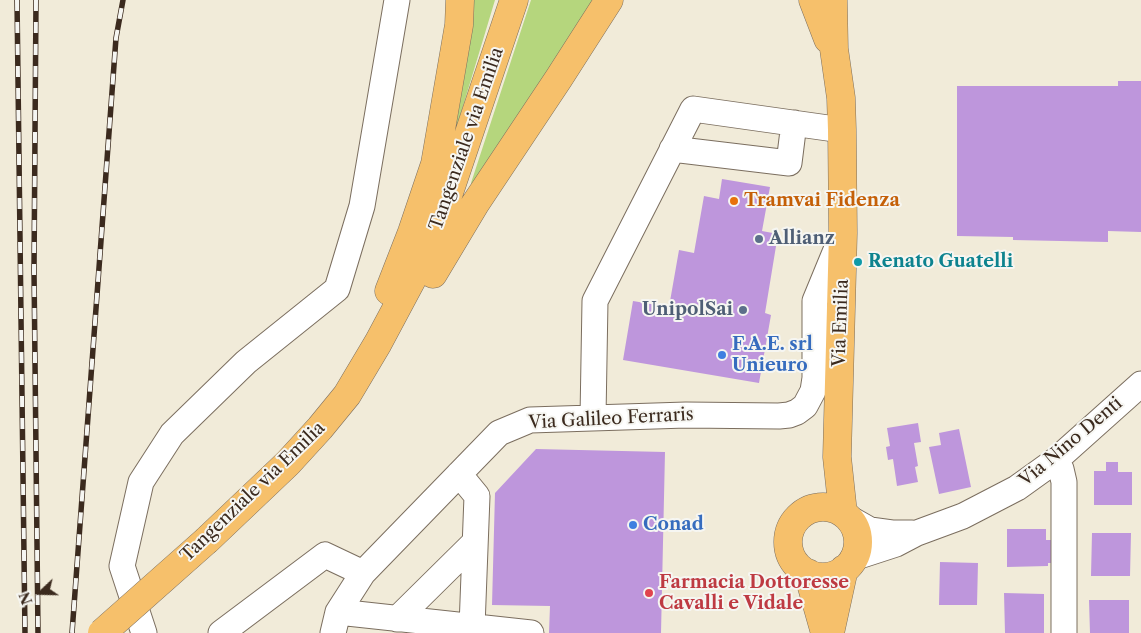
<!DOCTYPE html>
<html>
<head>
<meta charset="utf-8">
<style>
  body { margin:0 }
  #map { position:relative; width:1141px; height:633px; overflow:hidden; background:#f1ebd9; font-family:"Libre Caslon Text",serif }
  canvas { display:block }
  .north { position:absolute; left:15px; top:568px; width:50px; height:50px; -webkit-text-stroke:4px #f6f6f2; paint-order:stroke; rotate:249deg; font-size:14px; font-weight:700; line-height:20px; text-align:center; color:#3b2a1e }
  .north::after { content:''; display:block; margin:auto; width:18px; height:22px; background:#3b2a1e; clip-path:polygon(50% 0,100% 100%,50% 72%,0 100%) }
</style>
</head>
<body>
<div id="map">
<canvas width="1141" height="633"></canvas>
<div class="north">N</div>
</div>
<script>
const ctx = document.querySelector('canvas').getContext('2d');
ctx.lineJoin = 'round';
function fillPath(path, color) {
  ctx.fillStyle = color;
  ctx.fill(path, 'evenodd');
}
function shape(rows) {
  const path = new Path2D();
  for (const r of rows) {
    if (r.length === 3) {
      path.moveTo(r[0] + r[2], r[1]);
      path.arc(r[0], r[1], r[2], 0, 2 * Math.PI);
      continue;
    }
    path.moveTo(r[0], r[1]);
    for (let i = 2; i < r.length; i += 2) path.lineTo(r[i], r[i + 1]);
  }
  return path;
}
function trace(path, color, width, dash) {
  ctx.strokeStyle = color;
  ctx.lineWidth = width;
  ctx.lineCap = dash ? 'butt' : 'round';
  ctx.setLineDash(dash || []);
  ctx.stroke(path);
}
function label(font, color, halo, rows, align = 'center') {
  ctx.font = font + ' "Libre Caslon Text",serif';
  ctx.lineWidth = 4;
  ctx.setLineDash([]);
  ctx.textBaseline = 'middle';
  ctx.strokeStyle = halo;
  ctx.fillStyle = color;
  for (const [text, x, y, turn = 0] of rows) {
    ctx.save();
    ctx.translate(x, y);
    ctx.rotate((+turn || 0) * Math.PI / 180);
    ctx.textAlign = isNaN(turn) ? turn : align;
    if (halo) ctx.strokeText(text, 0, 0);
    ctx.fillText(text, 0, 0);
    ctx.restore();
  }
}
fillPath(shape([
  [470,0,495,0,454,136],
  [531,0,594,0,475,186,471,183]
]), '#b5d67d');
fillPath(shape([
  [1118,81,1141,81,1141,232,1108,231,1108,242,1013,240,1013,237,957,236,957,86,1118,86],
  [722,179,770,187,762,231,778,234,765,313,771,315,759,383,623,360,633,301,669,307,679,250,694,253,704,196,719,199],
  [918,423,921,442,914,443,918,466,915,467,918,482,897,486,893,459,888,460,886,447,890,446,887,428],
  [959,429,971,487,939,494,929,447,941,445,939,433],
  [536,449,665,452,661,633,549,633,550,606,492,605,495,493],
  [1106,462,1118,462,1118,472,1132,472,1132,505,1094,505,1094,471,1106,471],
  [1007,529,1046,529,1046,540,1057,540,1057,563,1048,563,1048,566,1007,567],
  [1092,533,1131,533,1130,576,1091,576],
  [940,562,978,563,977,605,939,605],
  [1004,593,1044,594,1044,633,1005,633],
  [1089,600,1129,600,1129,633,1090,633]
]), '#be96dc');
const minor = shape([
  [672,149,789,163,794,123],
  [593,417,595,301,693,109,842,130],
  [1056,460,1061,469,1064,482,1064,633],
  [459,474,477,496,472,627],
  [847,517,870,530,892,533,912,533],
  [853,558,896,544,917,533,963,516,1017,488,1056,460,1141,384],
  [338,612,531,633],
  [397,619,475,542],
  [144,633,122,566,141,482,172,434,246,362,337,289,362,206,397,0],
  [221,633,325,555,363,573],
  [333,633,338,612,363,573,499,433,530,420,686,415,779,416,789,415,797,412,805,406,813,391,815,378,815,301,841,238]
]);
const major = shape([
  [813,0,828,39],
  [833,0,834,49,841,98,842,130,843,233,837,457,843,513],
  [433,274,475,204,559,78,609,0],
  [389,291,412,232,435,164,459,25,460,0],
  [823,542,35],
  [207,540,288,463,320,428,347,395,378,343,433,240,514,0],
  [808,573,825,633],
  [830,633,844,569]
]);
trace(minor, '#7b6e5f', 27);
trace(major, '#7b6e5f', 29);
trace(minor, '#fff', 25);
trace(major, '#f6c06b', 28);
const rail = shape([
  [17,0,25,633],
  [36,0,34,270,38,633],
  [72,633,116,38,123,0]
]);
trace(rail, '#3b2a1e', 5.5);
trace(rail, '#f6f6f2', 4, [11]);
const majorBridge = shape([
  [102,633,207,540]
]);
trace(majorBridge, '#7b6e5f', 29, []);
trace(majorBridge, '#f6c06b', 28);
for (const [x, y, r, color] of [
  [734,201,5,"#e8710a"],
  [759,239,5,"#5c6f8a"],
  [858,262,5,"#0f9aa8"],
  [743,310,5,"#5c6f8a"],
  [722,355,5,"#3f7fe0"],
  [633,525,5,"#3f7fe0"],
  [649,593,5,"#e0444e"]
]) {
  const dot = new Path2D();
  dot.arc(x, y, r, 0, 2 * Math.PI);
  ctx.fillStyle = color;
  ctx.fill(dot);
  trace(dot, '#f6f6f2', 2);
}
label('18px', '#3b2a1e', '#f6f6f2', [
  ["Tangenziale via Emilia",467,139,-71],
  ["Via Emilia",841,323,-88],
  ["Via Galileo Ferraris",611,419,-3],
  ["Via Nino Denti",1071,442,-40],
  ["Tangenziale via Emilia",253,492,-44]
]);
label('bold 18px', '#c56008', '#f6f6f2', [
  ["Tramvai Fidenza",744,201]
], 'left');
label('bold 18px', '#4e5e75', '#f6f6f2', [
  ["Allianz",769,239],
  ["UnipolSai",733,310,"right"]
], 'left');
label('bold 18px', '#0d838f', '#f6f6f2', [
  ["Renato Guatelli",868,262]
], 'left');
label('bold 18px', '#366cbe', '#f6f6f2', [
  ["F.A.E. srl",732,345],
  ["Unieuro",732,366],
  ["Conad",643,525]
], 'left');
label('bold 18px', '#be3a42', '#f6f6f2', [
  ["Farmacia Dottoresse",659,583],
  ["Cavalli e Vidale",659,604]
], 'left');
</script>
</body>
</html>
